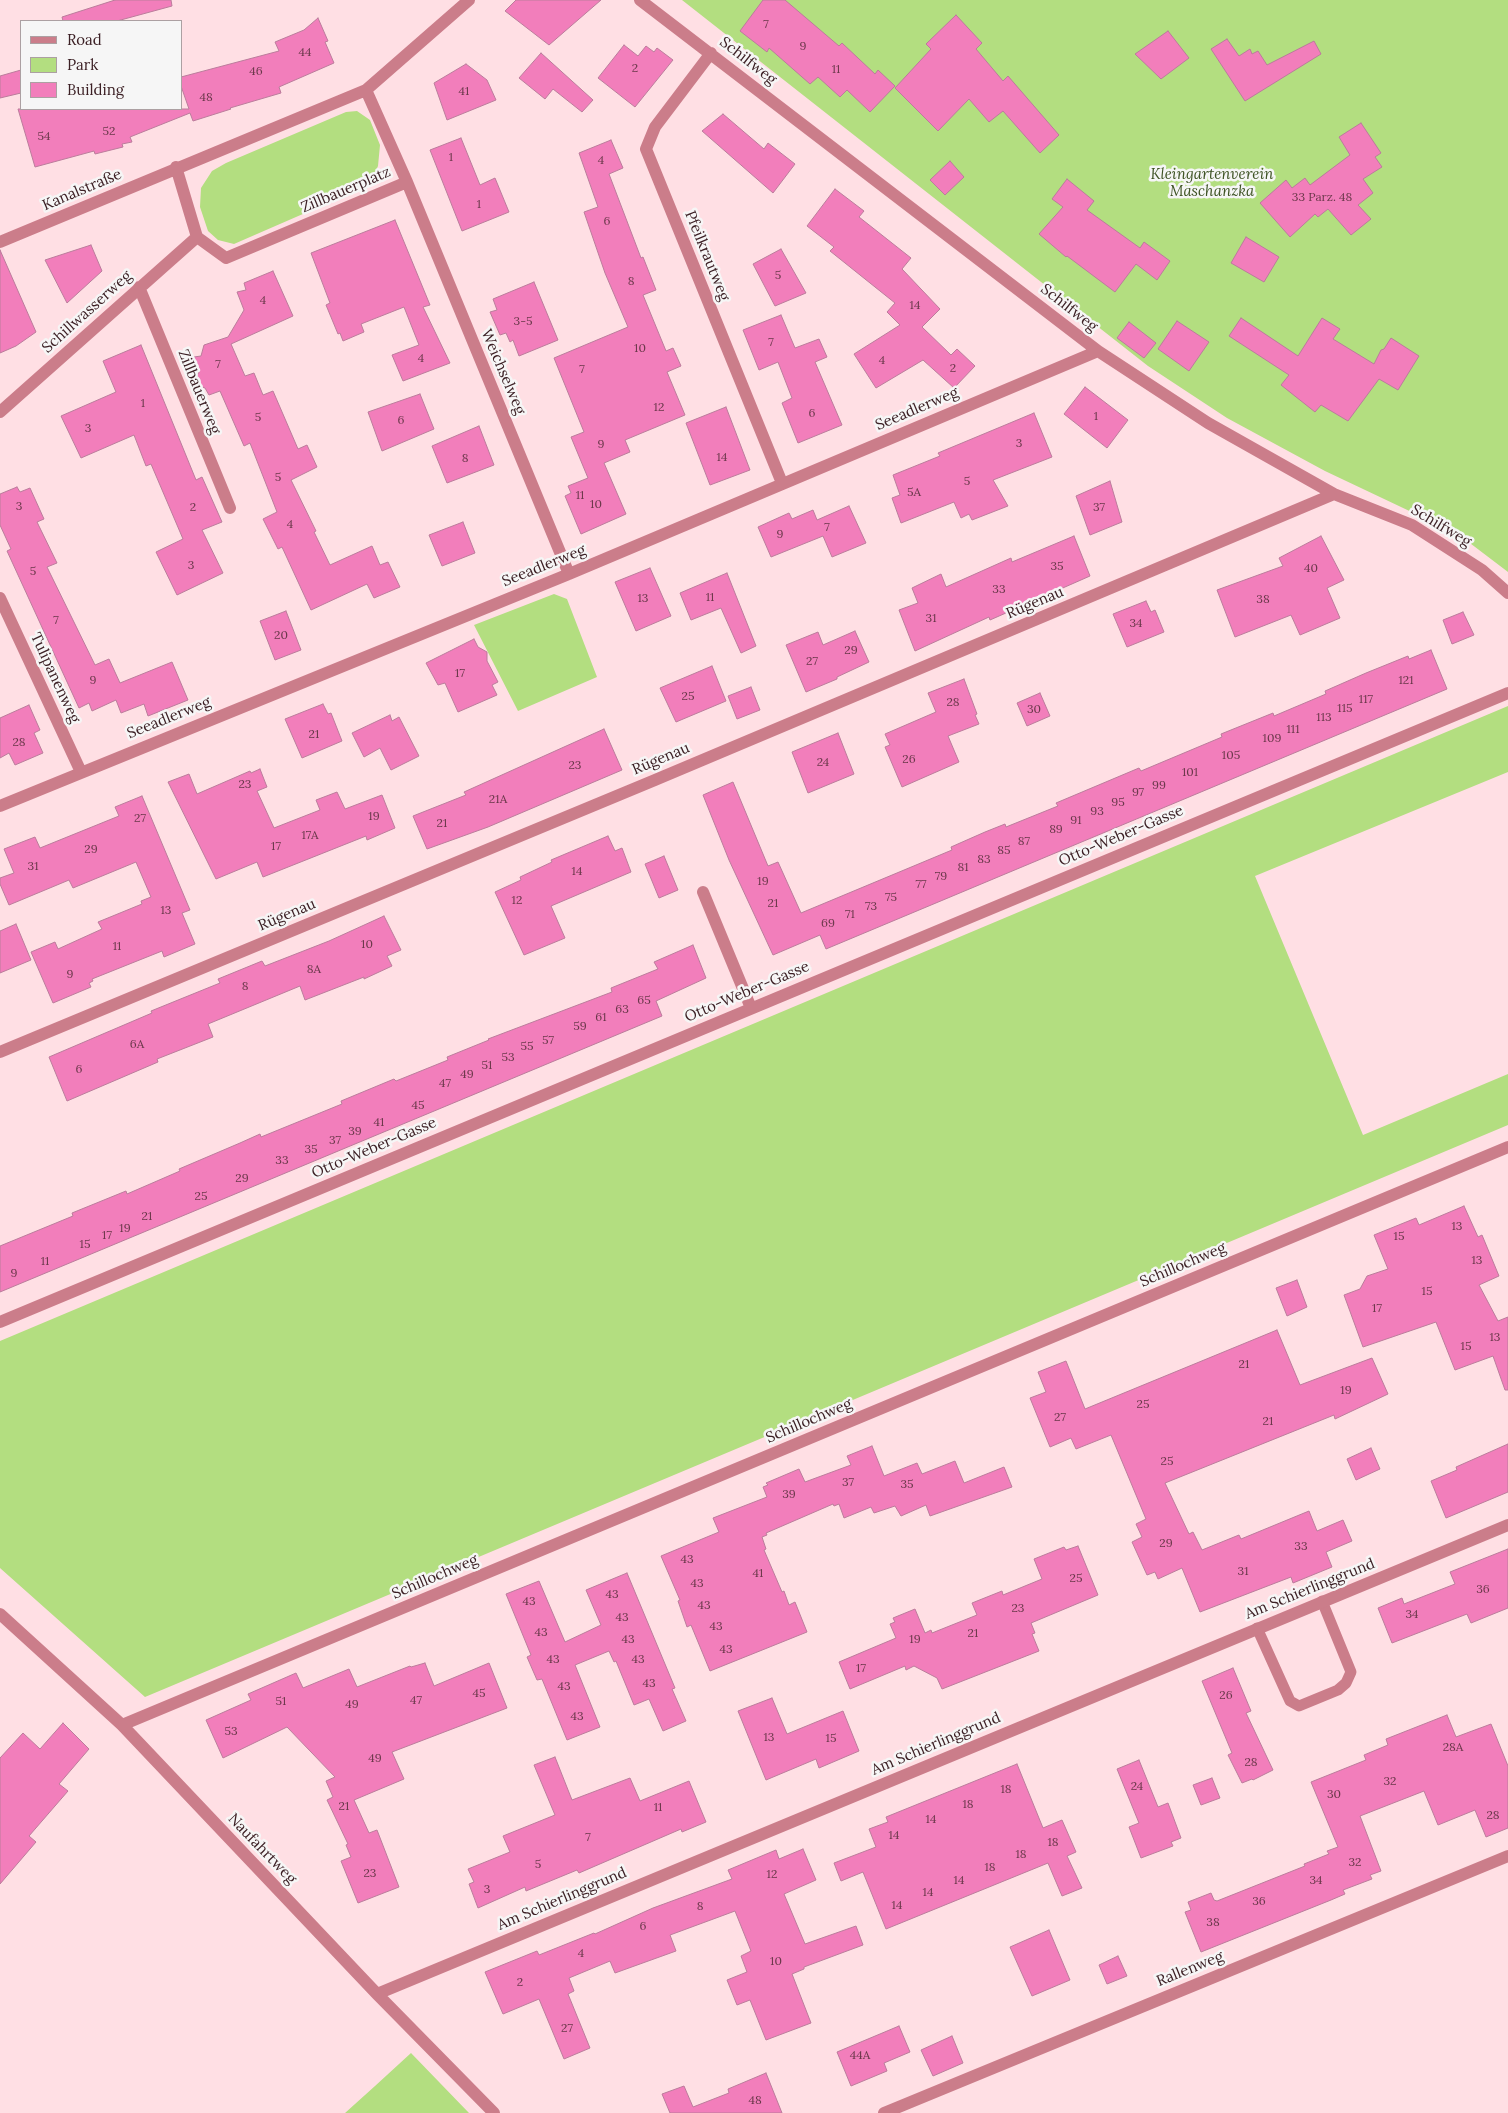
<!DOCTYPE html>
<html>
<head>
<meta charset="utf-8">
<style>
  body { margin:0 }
  #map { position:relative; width:1508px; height:2113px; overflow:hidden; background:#ffdfe4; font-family:Lora,serif }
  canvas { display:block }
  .legend { position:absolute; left:20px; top:20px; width:162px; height:90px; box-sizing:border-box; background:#f6f6f6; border:1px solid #aca0a2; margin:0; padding:6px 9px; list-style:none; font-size:15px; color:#3c2025 }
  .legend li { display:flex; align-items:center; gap:10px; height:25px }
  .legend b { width:25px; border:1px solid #aca0a2 }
</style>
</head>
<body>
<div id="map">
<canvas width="1508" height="2113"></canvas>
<ul class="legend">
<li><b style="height:6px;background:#cb7d8a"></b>Road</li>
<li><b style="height:14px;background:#b3de80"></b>Park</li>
<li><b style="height:14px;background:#f27ebb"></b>Building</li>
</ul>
</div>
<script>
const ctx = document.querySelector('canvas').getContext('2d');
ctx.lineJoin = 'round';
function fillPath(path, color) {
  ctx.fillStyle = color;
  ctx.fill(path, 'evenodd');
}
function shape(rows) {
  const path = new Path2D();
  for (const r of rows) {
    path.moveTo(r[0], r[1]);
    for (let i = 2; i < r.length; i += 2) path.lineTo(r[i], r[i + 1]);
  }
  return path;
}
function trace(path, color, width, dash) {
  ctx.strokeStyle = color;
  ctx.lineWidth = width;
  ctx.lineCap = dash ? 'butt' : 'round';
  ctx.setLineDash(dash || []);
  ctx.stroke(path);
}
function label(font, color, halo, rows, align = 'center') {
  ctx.font = font + ' Lora,serif';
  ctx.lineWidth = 5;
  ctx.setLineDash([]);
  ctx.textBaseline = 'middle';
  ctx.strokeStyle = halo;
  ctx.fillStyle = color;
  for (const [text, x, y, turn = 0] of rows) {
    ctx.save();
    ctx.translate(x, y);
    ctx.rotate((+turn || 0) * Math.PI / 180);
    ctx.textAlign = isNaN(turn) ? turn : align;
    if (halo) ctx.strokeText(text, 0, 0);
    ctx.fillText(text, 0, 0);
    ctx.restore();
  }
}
fillPath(shape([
  [682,0,1508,0,1508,572,1458,534,1325,471,1227,418,1148,366],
  [357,111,370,120,380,145,378,166,372,179,358,190,234,244,218,240,208,231,200,207,201,188,212,171,226,163,346,112],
  [554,594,567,599,597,677,518,711,474,625],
  [1508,706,1508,772,1255,876,1363,1135,1508,1074,1508,1125,145,1697,0,1568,0,1341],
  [411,2053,469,2113,345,2113,375,2086]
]), '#b3de80');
const building = shape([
  [115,0,171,0,172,6,117,21,63,21,62,17,115,0],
  [516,0,601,0,549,45,505,11,516,0],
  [763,0,785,0,839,46,842,43,875,74,878,70,895,86,870,112,847,90,840,97,818,77,810,84,769,48,767,52,740,31,763,0],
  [956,15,982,43,976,49,1003,81,1008,76,1059,135,1040,153,1003,111,989,122,969,99,938,131,895,88,931,49,926,44,956,15],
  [318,18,328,41,325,42,334,63,279,87,281,93,230,108,231,109,193,121,190,113,130,137,132,142,122,144,123,147,95,154,94,151,35,167,18,109,189,109,181,86,181,77,279,51,275,42,304,30,318,18],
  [1168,31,1189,58,1161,79,1135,54,1168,31],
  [1227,39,1239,56,1250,49,1252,54,1258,51,1267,65,1314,41,1321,54,1245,101,1211,49,1227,39],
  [624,45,638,56,646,46,654,52,657,48,673,60,635,107,598,78,624,45],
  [541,53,593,100,582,112,553,89,545,99,519,78,541,53],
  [466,64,487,80,496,100,447,120,434,83,466,64],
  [21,70,21,93,0,98,0,76,21,70],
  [723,114,764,149,768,143,795,164,773,193,702,131,723,114],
  [1361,123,1381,153,1375,157,1382,167,1363,179,1373,193,1358,205,1371,219,1351,235,1328,209,1318,217,1315,214,1290,237,1260,203,1286,180,1292,188,1305,178,1310,185,1350,155,1339,137,1361,123],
  [461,138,480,185,495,178,509,212,462,231,430,150,461,138],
  [611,140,623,168,609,174,641,258,643,257,656,290,643,295,666,351,673,348,681,366,667,372,685,415,625,440,630,452,604,463,626,514,581,534,565,496,571,493,568,486,588,478,571,437,584,432,554,358,628,327,605,273,584,212,598,207,579,153,611,140],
  [950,161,964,177,945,195,930,180,950,161],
  [1067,179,1094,201,1087,210,1140,248,1144,242,1170,261,1157,280,1136,264,1115,292,1067,256,1066,257,1039,234,1063,207,1052,199,1067,179],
  [835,189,864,211,859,217,911,258,902,269,940,309,922,327,951,355,957,349,975,366,954,388,923,360,876,388,854,354,900,325,887,312,895,303,830,251,834,247,807,226,835,189],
  [395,220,430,305,423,307,450,363,403,381,392,355,419,345,404,307,361,324,364,332,343,341,340,333,338,334,326,305,330,303,311,253,395,220],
  [1246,237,1279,257,1264,282,1231,263,1246,237],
  [91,245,102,271,67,303,45,260,91,245],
  [781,249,806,293,775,306,753,264,781,249],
  [0,250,36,332,16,346,0,353,0,250],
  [273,271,293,316,231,344,245,376,254,373,263,395,273,391,298,449,307,445,317,467,291,480,316,531,314,532,330,565,372,546,380,565,388,562,400,587,374,598,367,584,311,610,282,547,278,549,263,519,277,512,250,443,244,446,220,391,209,395,205,388,200,386,197,375,199,372,194,357,201,356,204,345,228,337,244,310,237,292,246,290,244,283,273,271],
  [534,282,558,340,519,356,513,340,510,342,506,333,500,335,490,312,497,310,493,299,534,282],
  [781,315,795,348,819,339,827,357,815,362,842,425,798,443,782,403,792,398,778,362,759,370,743,330,781,315],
  [1241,318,1298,356,1322,318,1340,329,1333,339,1374,364,1381,350,1384,349,1391,338,1419,356,1398,390,1379,379,1348,421,1321,405,1315,412,1281,385,1289,375,1229,336,1241,318],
  [1177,321,1209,342,1189,371,1158,349,1177,321],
  [1129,322,1156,343,1144,358,1117,338,1129,322],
  [141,345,196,480,202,477,222,522,202,530,223,573,177,595,156,552,183,539,151,464,146,466,134,435,81,458,61,416,116,392,103,361,141,345],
  [1085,387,1128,420,1107,448,1064,414,1085,387],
  [420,394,434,429,382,451,368,412,420,394],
  [726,407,750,470,710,485,686,423,726,407],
  [1034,413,1052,457,993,480,1008,506,972,520,969,514,961,518,954,502,901,523,892,498,900,495,893,475,940,456,938,453,1034,413],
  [479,426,494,465,447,483,432,446,479,426],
  [1110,481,1122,522,1090,535,1076,496,1110,481],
  [17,487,20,492,30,488,44,519,37,522,57,563,47,567,95,665,109,659,120,683,172,662,188,700,148,716,144,704,121,713,116,700,92,711,89,703,79,708,7,551,11,549,0,525,0,494,17,487],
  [849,506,866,543,832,557,823,536,771,557,758,527,789,513,792,519,813,510,817,520,849,506],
  [463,522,475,553,442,566,429,535,463,522],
  [1074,536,1090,576,990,620,989,617,915,651,899,610,918,603,912,588,941,574,946,587,1011,558,1012,562,1074,536],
  [1321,536,1344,580,1327,588,1340,618,1300,635,1291,615,1235,637,1217,590,1283,566,1279,558,1321,536],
  [650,568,671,616,636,631,615,582,650,568],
  [727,573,756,646,741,653,721,608,691,620,680,593,727,573],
  [1146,601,1151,612,1155,610,1164,632,1127,647,1113,614,1146,601],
  [286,611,301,650,275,660,260,621,286,611],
  [1463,612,1474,635,1452,644,1443,620,1463,612],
  [855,631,869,662,837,677,837,679,806,692,786,645,818,632,823,645,855,631],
  [474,639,478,647,487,652,487,661,498,682,492,685,497,695,458,712,445,683,438,685,426,663,474,639],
  [1431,650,1447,689,826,949,820,935,773,955,729,860,703,795,733,782,768,866,778,862,801,913,952,850,951,847,985,832,1005,824,1006,827,1058,806,1056,803,1139,768,1141,771,1222,737,1221,734,1273,713,1274,716,1326,694,1325,691,1366,673,1408,656,1409,659,1431,650],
  [712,666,726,701,676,722,660,688,712,666],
  [964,679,977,714,975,715,979,724,948,736,959,762,902,787,885,747,890,745,885,734,936,712,928,693,964,679],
  [751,687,760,710,737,719,728,696,751,687],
  [1040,693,1050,716,1027,726,1017,703,1040,693],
  [323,704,328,714,331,713,342,741,302,758,285,719,323,704],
  [29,705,40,730,34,733,43,753,15,765,9,753,0,758,0,718,29,705],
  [390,715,392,721,399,717,419,756,391,770,380,748,364,757,352,733,390,715],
  [604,729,622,770,488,827,427,849,413,816,466,795,464,792,604,729],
  [838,733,854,774,808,793,792,752,838,733],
  [260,769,267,787,257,791,274,828,320,810,316,800,337,792,345,809,382,795,395,828,367,840,366,836,263,877,257,862,216,879,168,782,189,774,197,794,250,771,251,773,260,769],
  [142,796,190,910,182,913,195,944,164,957,162,951,92,979,93,981,89,983,91,987,53,1003,31,952,55,942,58,949,102,929,98,922,142,904,141,901,151,897,136,862,73,888,69,880,9,905,0,884,0,878,14,873,4,849,35,837,40,848,119,816,115,807,142,796],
  [608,836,615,851,622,848,631,872,551,906,565,938,524,955,495,892,521,880,520,877,552,862,551,860,608,836],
  [664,856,678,890,659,898,645,864,664,856],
  [384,916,401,950,387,956,392,966,364,979,364,977,305,1000,300,986,208,1024,213,1037,157,1059,158,1062,67,1101,49,1057,152,1013,151,1011,220,983,218,979,262,961,265,966,329,941,384,916],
  [16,924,31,960,0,973,0,931,16,924],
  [693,945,706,978,656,1001,662,1016,0,1292,0,1246,73,1216,72,1213,126,1191,127,1194,180,1171,179,1169,240,1143,260,1134,261,1137,342,1104,341,1101,394,1079,396,1081,448,1060,447,1057,489,1040,488,1039,612,992,611,988,658,969,654,962,693,945],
  [1464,1206,1478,1237,1482,1235,1499,1276,1479,1285,1498,1321,1508,1317,1508,1390,1505,1390,1493,1356,1455,1370,1436,1322,1363,1347,1344,1295,1360,1289,1367,1276,1388,1269,1374,1235,1416,1218,1419,1225,1464,1206],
  [1297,1280,1307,1307,1287,1316,1276,1288,1297,1280],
  [1277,1330,1300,1385,1372,1358,1388,1394,1335,1419,1334,1415,1165,1483,1189,1534,1193,1532,1202,1550,1239,1535,1241,1539,1309,1511,1317,1531,1343,1520,1352,1541,1326,1552,1332,1567,1293,1583,1291,1577,1200,1612,1182,1568,1158,1579,1155,1572,1147,1575,1132,1542,1142,1537,1136,1524,1146,1519,1111,1435,1076,1449,1071,1438,1050,1447,1030,1398,1046,1392,1038,1372,1066,1361,1085,1409,1277,1330],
  [1508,1444,1508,1492,1446,1518,1431,1481,1457,1470,1456,1467,1508,1444],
  [872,1446,884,1476,917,1463,922,1474,955,1461,964,1483,1004,1467,1012,1487,930,1516,926,1505,901,1516,895,1506,874,1513,871,1507,844,1518,839,1504,834,1506,833,1504,766,1533,767,1535,762,1537,766,1549,764,1550,782,1592,784,1591,789,1605,795,1602,807,1632,710,1671,691,1625,687,1627,678,1601,680,1600,661,1556,719,1532,713,1518,767,1497,763,1487,768,1485,766,1483,799,1469,805,1482,851,1465,847,1456,872,1446],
  [1371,1448,1380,1469,1356,1480,1347,1459,1371,1448],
  [1078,1546,1098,1595,1031,1623,1035,1633,1032,1634,1039,1651,942,1689,937,1678,914,1666,906,1670,905,1666,850,1689,839,1662,896,1638,890,1624,895,1622,893,1618,915,1609,925,1633,931,1630,932,1633,977,1615,972,1603,1002,1591,1003,1595,1042,1579,1034,1559,1064,1547,1066,1550,1078,1546],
  [1508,1549,1508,1608,1471,1623,1467,1614,1392,1643,1378,1608,1402,1598,1404,1604,1455,1584,1450,1572,1508,1549],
  [627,1573,675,1688,672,1689,686,1721,663,1731,649,1699,634,1705,616,1661,614,1662,609,1651,575,1665,600,1727,567,1740,542,1679,537,1680,527,1657,531,1655,506,1594,539,1581,565,1642,601,1625,586,1590,627,1573],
  [425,1663,434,1686,489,1663,507,1708,392,1752,404,1779,354,1800,369,1833,377,1830,399,1887,358,1903,341,1861,351,1857,346,1845,348,1844,327,1800,333,1797,326,1781,335,1777,287,1727,223,1758,206,1720,251,1700,248,1694,296,1673,303,1688,349,1669,357,1687,410,1666,411,1667,425,1663],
  [1233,1668,1251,1711,1246,1713,1273,1770,1253,1780,1252,1779,1242,1783,1228,1755,1232,1753,1202,1681,1233,1668],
  [772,1698,787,1734,843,1711,859,1751,819,1768,816,1759,766,1780,738,1711,772,1698],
  [1447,1715,1456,1737,1491,1724,1508,1766,1508,1828,1486,1837,1475,1810,1438,1825,1424,1791,1360,1816,1381,1871,1370,1875,1372,1879,1343,1890,1345,1894,1331,1900,1201,1952,1185,1912,1191,1910,1188,1902,1211,1893,1214,1900,1217,1901,1305,1866,1304,1864,1329,1854,1327,1851,1338,1847,1311,1782,1366,1760,1364,1755,1388,1745,1386,1739,1447,1715],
  [63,1723,89,1749,59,1784,68,1791,29,1836,36,1842,0,1884,0,1758,23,1733,40,1749,63,1723],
  [555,1757,572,1800,630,1778,640,1801,689,1781,706,1822,682,1832,681,1829,579,1873,577,1870,526,1891,525,1887,478,1908,469,1884,474,1882,468,1869,510,1852,503,1836,555,1815,534,1765,555,1757],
  [1139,1760,1158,1807,1168,1803,1181,1838,1171,1842,1173,1846,1141,1858,1129,1827,1139,1823,1117,1769,1139,1760],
  [1017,1764,1043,1828,1062,1820,1076,1852,1067,1856,1082,1888,1062,1896,1048,1863,886,1929,863,1872,841,1881,834,1863,876,1847,869,1829,888,1822,886,1817,1017,1764],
  [1212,1778,1220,1798,1201,1805,1193,1785,1212,1778],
  [803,1849,816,1880,784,1894,805,1944,856,1926,863,1945,804,1967,804,1969,792,1974,811,2023,766,2040,750,2000,737,2005,727,1980,747,1972,741,1956,751,1951,735,1911,670,1935,676,1951,615,1973,610,1961,569,1978,574,1991,568,1994,590,2048,564,2059,539,1999,503,2014,485,1972,537,1951,539,1955,594,1933,595,1934,653,1908,732,1879,728,1870,776,1850,779,1859,803,1849],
  [1049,1930,1070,1980,1032,1996,1010,1947,1049,1930],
  [1118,1956,1127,1976,1107,1984,1099,1965,1118,1956],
  [899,2026,910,2052,884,2063,887,2071,851,2086,837,2052,899,2026],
  [952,2036,963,2063,933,2076,921,2050,952,2036],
  [766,2073,782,2113,670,2113,662,2094,684,2086,693,2107,729,2093,728,2089,766,2073]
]);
fillPath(building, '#f27ebb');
trace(building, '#bb7c9b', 1);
trace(shape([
  [1257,1628,1290,1701,1299,1706,1338,1690,1346,1683,1351,1672,1322,1601]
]), '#cb7d8a', 11);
trace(shape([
  [640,0,1098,351,1208,423,1334,494,1412,525,1482,570,1508,593],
  [711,53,655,127,646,149,782,483],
  [366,90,407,182,569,574],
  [176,167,197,237,226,258,407,182],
  [0,242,366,90,469,0],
  [139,287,230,508],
  [0,412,197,237],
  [0,598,81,772],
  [0,806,569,574,1098,351],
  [703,892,751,1008],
  [0,1052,655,780,1334,494],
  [0,1322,1508,693],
  [0,1614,122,1725,377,1994,494,2113],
  [122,1725,1508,1147],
  [377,1994,1508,1525],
  [884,2113,1508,1856]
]), '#cb7d8a', 12);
label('12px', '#6a384a', null, [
  ["7",766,25],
  ["9",803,47],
  ["44",305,53],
  ["2",635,69],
  ["11",836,70],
  ["46",256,72],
  ["41",464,92],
  ["48",206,98],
  ["52",109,132],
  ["54",44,137],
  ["1",451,158],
  ["4",601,161],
  ["33 Parz. 48",1322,198],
  ["1",479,205],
  ["6",607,222],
  ["5",778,276],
  ["8",631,282],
  ["4",263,301],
  ["14",915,306],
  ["3-5",523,322],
  ["7",771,343],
  ["10",640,349],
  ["4",421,359],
  ["4",882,361],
  ["7",218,365],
  ["2",953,369],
  ["7",582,370],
  ["1",143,404],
  ["12",659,408],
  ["6",812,414],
  ["1",1096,417],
  ["5",258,418],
  ["6",401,421],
  ["3",88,429],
  ["3",1019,444],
  ["9",601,445],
  ["14",722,458],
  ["8",465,459],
  ["5",278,478],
  ["5",967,482],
  ["5A",914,493],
  ["11",580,496],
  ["10",596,505],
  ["3",19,507],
  ["2",193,508],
  ["37",1099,508],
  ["4",290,525],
  ["7",827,528],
  ["9",780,535],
  ["3",191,566],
  ["35",1057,567],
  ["40",1311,569],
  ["5",33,572],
  ["33",999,590],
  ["11",710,598],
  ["13",643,599],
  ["38",1263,600],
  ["31",931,619],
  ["7",56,621],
  ["34",1136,624],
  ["20",281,636],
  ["29",851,651],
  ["27",812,662],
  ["17",460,674],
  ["9",93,681],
  ["121",1406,681],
  ["25",688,697],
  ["117",1366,700],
  ["28",953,703],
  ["115",1345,709],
  ["30",1034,710],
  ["113",1324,718],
  ["111",1293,730],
  ["21",314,735],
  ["109",1272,739],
  ["28",19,743],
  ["105",1231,756],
  ["26",909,760],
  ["24",823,763],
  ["23",575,766],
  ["101",1190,773],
  ["23",245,785],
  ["99",1159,786],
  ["97",1138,793],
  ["21A",498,800],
  ["95",1118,803],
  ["93",1097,812],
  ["19",374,817],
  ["27",140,819],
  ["91",1076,821],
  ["21",442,824],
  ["89",1056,830],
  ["17A",310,836],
  ["87",1024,842],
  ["17",276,847],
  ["29",91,850],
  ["85",1004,851],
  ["83",984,860],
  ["31",33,867],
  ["81",963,868],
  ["14",577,872],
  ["79",941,877],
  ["19",763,882],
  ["77",921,885],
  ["75",891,898],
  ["12",517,901],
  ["21",773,904],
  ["73",871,907],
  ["13",166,911],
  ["71",850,915],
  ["69",828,924],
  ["10",367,945],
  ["11",117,947],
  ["8A",314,970],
  ["9",70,975],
  ["8",245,987],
  ["65",644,1001],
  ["63",622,1010],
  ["61",601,1018],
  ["59",580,1027],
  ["57",548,1041],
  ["6A",137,1045],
  ["55",527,1047],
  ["53",508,1058],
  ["51",487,1066],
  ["6",79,1070],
  ["49",467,1075],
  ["47",445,1084],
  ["45",418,1106],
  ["41",379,1123],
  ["39",355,1132],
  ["37",335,1141],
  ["35",311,1150],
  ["33",282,1161],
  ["29",242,1179],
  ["25",201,1197],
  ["21",147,1217],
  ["13",1457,1227],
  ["19",125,1229],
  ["17",107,1236],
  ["15",1399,1237],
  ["15",85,1245],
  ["13",1477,1261],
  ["11",45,1262],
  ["9",14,1274],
  ["15",1427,1292],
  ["17",1377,1309],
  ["13",1495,1338],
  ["15",1466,1347],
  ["21",1244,1365],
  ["19",1346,1391],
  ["25",1143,1405],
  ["27",1060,1418],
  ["21",1268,1422],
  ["25",1167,1462],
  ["37",848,1483],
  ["35",907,1485],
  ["39",789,1495],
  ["29",1166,1544],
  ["33",1301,1547],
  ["43",687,1560],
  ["31",1243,1572],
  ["41",758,1574],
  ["25",1076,1579],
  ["43",697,1584],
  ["36",1483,1590],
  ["43",612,1595],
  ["43",529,1602],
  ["43",704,1606],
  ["23",1018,1609],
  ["34",1412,1615],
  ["43",622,1618],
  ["43",716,1627],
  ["43",541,1633],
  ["21",973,1634],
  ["43",628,1640],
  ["19",915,1640],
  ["43",726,1650],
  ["43",553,1660],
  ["43",638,1660],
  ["17",861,1669],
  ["43",649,1684],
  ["43",564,1687],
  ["45",479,1694],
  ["26",1226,1696],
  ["47",416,1701],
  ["51",281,1702],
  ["49",352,1705],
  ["43",577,1717],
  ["53",231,1732],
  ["13",769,1738],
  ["15",831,1739],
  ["28A",1453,1748],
  ["49",375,1759],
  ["28",1251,1763],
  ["32",1390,1782],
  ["24",1137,1787],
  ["18",1006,1790],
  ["30",1334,1795],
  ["18",968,1805],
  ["21",344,1807],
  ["11",658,1808],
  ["28",1493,1816],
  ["14",931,1820],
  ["14",894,1836],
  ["7",588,1838],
  ["18",1053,1843],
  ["18",1021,1855],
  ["32",1355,1863],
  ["5",538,1865],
  ["18",990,1868],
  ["23",370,1874],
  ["12",772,1875],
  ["14",959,1881],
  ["34",1316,1881],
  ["3",487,1890],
  ["14",928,1893],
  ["36",1259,1902],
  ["14",897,1906],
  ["8",700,1907],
  ["38",1213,1923],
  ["6",643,1927],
  ["4",581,1954],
  ["10",776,1962],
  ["2",520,1983],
  ["27",567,2029],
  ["44A",860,2056],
  ["48",755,2101]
]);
label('15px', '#3c2025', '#f6f6f6', [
  ["Schilfweg",748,61,38],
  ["Kanalstraße",82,190,-23],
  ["Zillbauerplatz",346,190,-23],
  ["Pfeilkrautweg",707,256,68],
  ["Schilfweg",1069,308,38],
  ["Schillwasserweg",87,312,-42],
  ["Weichselweg",503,372,67],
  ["Zillbauerweg",199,392,68],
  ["Seeadlerweg",917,409,-23],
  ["Schilfweg",1441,526,31],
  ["Seeadlerweg",544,566,-22],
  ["Rügenau",1035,603,-23],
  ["Tulipanenweg",55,678,65],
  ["Seeadlerweg",169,718,-22],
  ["Rügenau",661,759,-23],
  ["Otto-Weber-Gasse",1121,836,-23],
  ["Rügenau",287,915,-23],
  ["Otto-Weber-Gasse",747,992,-23],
  ["Otto-Weber-Gasse",374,1148,-23],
  ["Schillochweg",1183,1265,-23],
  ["Schillochweg",809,1421,-23],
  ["Schillochweg",435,1577,-23],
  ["Am Schierlinggrund",1310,1589,-22],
  ["Am Schierlinggrund",936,1744,-23],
  ["Naufahrtweg",262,1849,46],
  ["Am Schierlinggrund",562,1899,-23],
  ["Rallenweg",1190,1969,-22]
]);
label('italic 15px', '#3d5223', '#f6f6f6', [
  ["Kleingartenverein",1212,175],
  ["Maschanzka",1212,192]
]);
</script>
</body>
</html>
